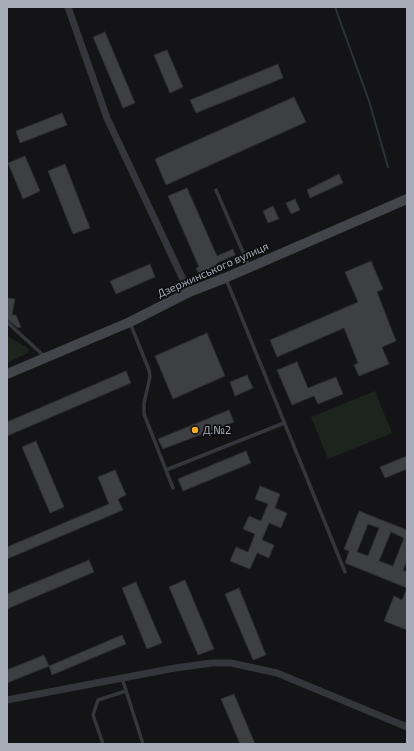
<!DOCTYPE html>
<html>
<head>
<meta charset="utf-8">
<style>
  body { margin:0 }
  #map { position:relative; width:414px; height:751px; overflow:hidden; background:#141416; font-family:"Exo 2",sans-serif }
  canvas { display:block }
  .frame { position:absolute; inset:0; border:8px solid #a5abb7; pointer-events:none }
</style>
</head>
<body>
<div id="map">
<canvas width="414" height="751"></canvas>
<div class="frame"></div>
</div>
<script>
const ctx = document.querySelector('canvas').getContext('2d');
ctx.lineJoin = 'round';
function fillPath(path, color) {
  ctx.fillStyle = color;
  ctx.fill(path, 'evenodd');
}
function shape(rows) {
  const path = new Path2D();
  for (const r of rows) {
    path.moveTo(r[0], r[1]);
    for (let i = 2; i < r.length; i += 2) path.lineTo(r[i], r[i + 1]);
  }
  return path;
}
function trace(path, color, width, dash) {
  ctx.strokeStyle = color;
  ctx.lineWidth = width;
  ctx.lineCap = dash ? 'butt' : 'round';
  ctx.setLineDash(dash || []);
  ctx.stroke(path);
}
function label(font, color, halo, rows, align = 'center') {
  ctx.font = font + ' "Exo 2",sans-serif';
  ctx.lineWidth = 3.5;
  ctx.setLineDash([]);
  ctx.textBaseline = 'middle';
  ctx.strokeStyle = halo;
  ctx.fillStyle = color;
  for (const [text, x, y, turn = 0] of rows) {
    ctx.save();
    ctx.translate(x, y);
    ctx.rotate((+turn || 0) * Math.PI / 180);
    ctx.textAlign = isNaN(turn) ? turn : align;
    if (halo) ctx.strokeText(text, 0, 0);
    ctx.fillText(text, 0, 0);
    ctx.restore();
  }
}
fillPath(shape([
  [7,336,28,348,29,352,7,363],
  [375,391,392,433,328,459,311,417]
]), '#1c241d');
trace(shape([
  [335,7,369,101,388,167]
]), '#2a333a', 2);
const building = shape([
  [105,32,135,103,123,108,93,37,105,32],
  [167,50,183,87,170,93,154,55,167,50],
  [278,64,283,78,196,113,190,100,278,64],
  [294,97,306,122,166,185,155,159,294,97],
  [62,113,67,125,20,143,16,131,62,113],
  [25,156,40,191,23,199,8,163,25,156],
  [65,164,90,228,73,234,48,171,65,164],
  [339,174,343,183,310,198,307,190,339,174],
  [187,188,217,256,233,249,235,255,217,263,218,265,199,274,196,268,199,267,168,196,187,188],
  [295,199,300,210,291,214,286,203,295,199],
  [273,206,279,219,268,223,263,211,273,206],
  [371,261,383,289,377,292,396,341,382,347,389,364,359,376,354,365,358,363,344,328,277,357,270,340,358,302,345,272,371,261],
  [150,264,155,277,116,294,110,281,150,264],
  [7,298,15,299,12,315,16,315,21,327,18,328,7,319,7,298],
  [207,333,225,376,173,399,155,356,207,333],
  [297,362,308,388,336,377,343,394,318,404,314,396,292,405,277,370,297,362],
  [126,371,131,383,7,436,7,422,126,371],
  [247,375,253,388,235,396,230,382,247,375],
  [229,410,234,422,163,449,158,439,229,410],
  [36,441,64,507,50,513,22,447,36,441],
  [246,451,251,463,183,491,178,479,246,451],
  [407,456,407,469,385,478,380,467,407,456],
  [115,470,126,495,118,499,123,510,7,559,7,547,109,504,98,477,115,470],
  [260,486,280,494,275,508,287,513,281,528,269,523,262,540,274,545,269,558,257,553,250,569,230,561,236,547,248,552,255,534,243,529,249,516,261,521,268,504,255,499,260,486],
  [359,511,407,530,407,560,403,570,407,572,407,588,345,563,349,551,344,549,359,511],
  [368,524,379,528,368,556,357,552,368,524],
  [391,532,404,538,393,566,379,561,391,532],
  [89,560,94,572,7,609,7,594,89,560],
  [185,580,214,649,198,655,169,587,185,580],
  [136,582,162,643,147,649,122,588,136,582],
  [239,588,266,655,253,660,225,594,239,588],
  [407,588,407,630,384,621,394,596,402,600,407,588],
  [122,635,126,644,52,675,49,666,122,635],
  [44,655,49,666,7,683,7,670,44,655],
  [234,694,255,744,240,744,221,699,234,694]
]);
fillPath(building, '#3e3f43');
trace(building, '#2e2e32', 1);
trace(shape([
  [216,190,249,266],
  [226,279,345,572],
  [7,322,44,356],
  [130,323,149,370,150,377,144,403,144,414,173,488],
  [166,470,284,423],
  [122,678,143,744],
  [103,744,93,715,98,700,126,691]
]), '#35363b', 3.5);
trace(shape([
  [68,7,107,118,189,292],
  [7,700,175,668,212,663,231,663,277,673,407,727]
]), '#35363b', 7);
trace(shape([
  [7,374,130,322,189,292,225,278,407,199]
]), '#43454b', 10);
for (const [x, y, r, color] of [
  [195,430,4,"#f8ac2a"]
]) {
  const dot = new Path2D();
  dot.arc(x, y, r, 0, 2 * Math.PI);
  ctx.fillStyle = color;
  ctx.fill(dot);
  trace(dot, '#0f0f11', 1.5);
}
label('11px', '#a5abb7', '#0f0f11', [
  ["Дзержинського вулиця",213,270,-24]
]);
label('11px', '#a5abb7', '#0f0f11', [
  ["Д.№2",203,430]
], 'left');
</script>
</body>
</html>
